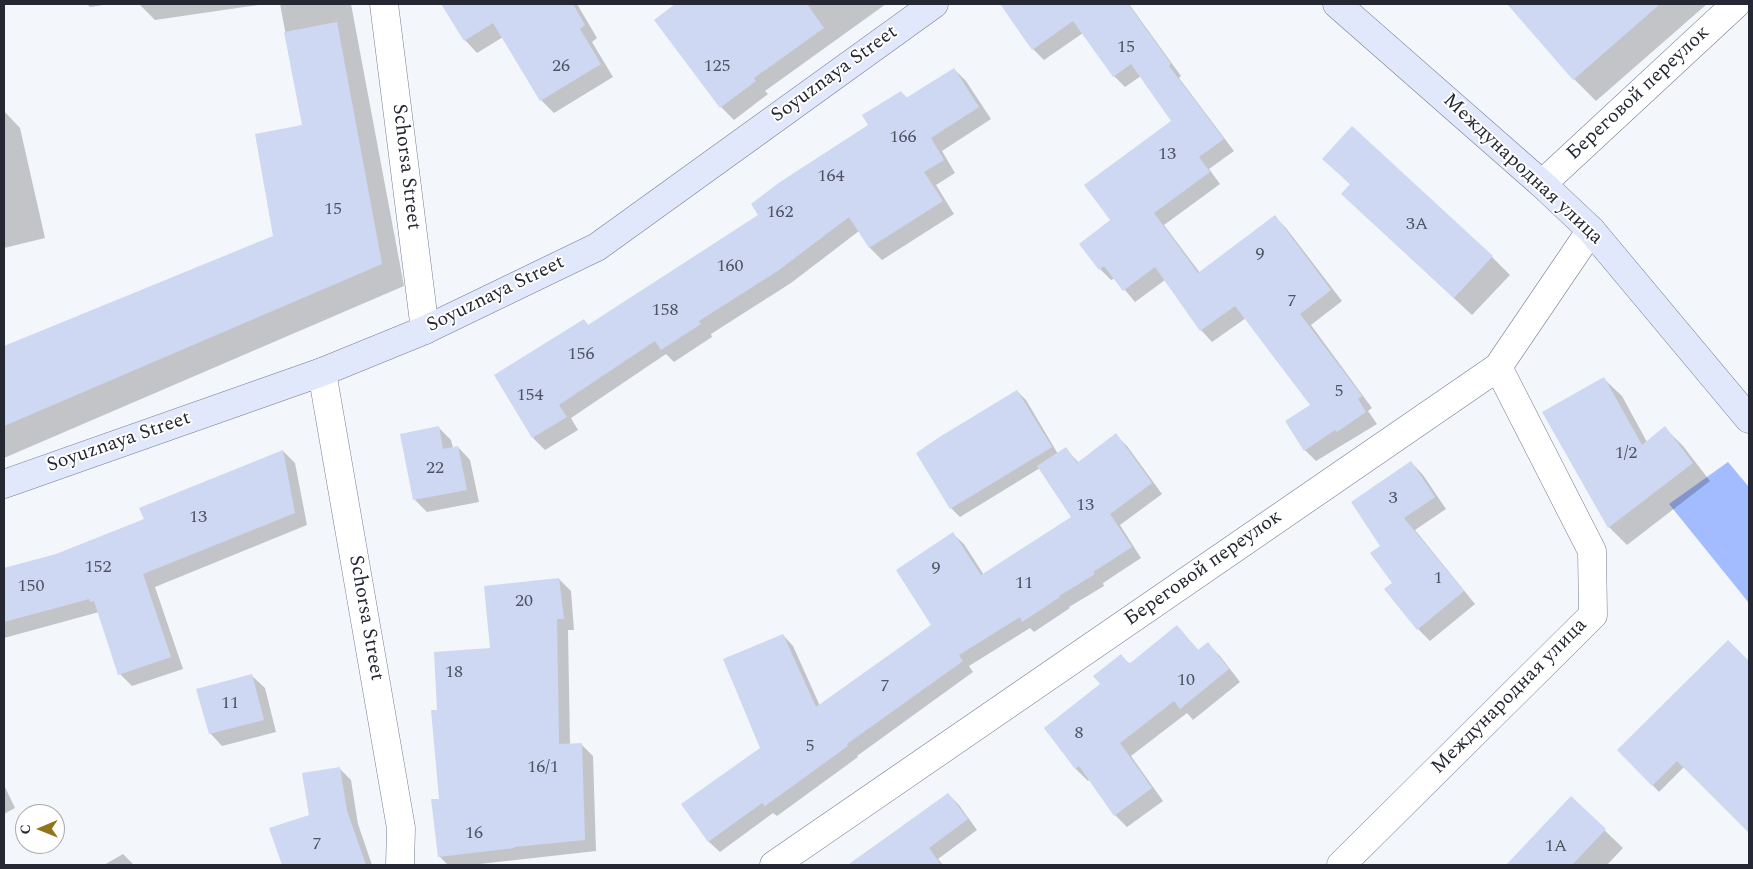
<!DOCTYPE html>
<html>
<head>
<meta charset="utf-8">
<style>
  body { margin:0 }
  #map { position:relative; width:1753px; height:869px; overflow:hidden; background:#f3f6fb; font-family:Spectral,serif }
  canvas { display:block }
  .frame { position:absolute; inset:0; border:5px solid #252832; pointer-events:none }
  .north { position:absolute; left:15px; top:804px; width:50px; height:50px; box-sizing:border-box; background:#fff; border:1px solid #a8a9ad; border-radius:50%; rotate:269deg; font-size:14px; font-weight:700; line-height:20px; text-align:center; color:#252832 }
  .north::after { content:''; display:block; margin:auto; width:18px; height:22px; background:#92751b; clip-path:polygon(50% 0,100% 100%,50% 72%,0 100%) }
</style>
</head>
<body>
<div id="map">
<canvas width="1753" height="869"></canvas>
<div class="frame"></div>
<div class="north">С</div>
</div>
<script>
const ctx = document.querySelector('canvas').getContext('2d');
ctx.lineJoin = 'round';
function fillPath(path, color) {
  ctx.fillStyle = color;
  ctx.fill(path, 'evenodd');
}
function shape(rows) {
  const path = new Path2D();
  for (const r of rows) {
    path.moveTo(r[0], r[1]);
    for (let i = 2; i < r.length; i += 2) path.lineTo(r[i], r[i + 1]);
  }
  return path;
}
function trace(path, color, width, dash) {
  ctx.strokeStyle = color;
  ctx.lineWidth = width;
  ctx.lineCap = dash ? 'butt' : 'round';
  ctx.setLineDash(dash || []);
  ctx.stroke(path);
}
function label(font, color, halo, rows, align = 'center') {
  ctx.font = font + ' Spectral,serif';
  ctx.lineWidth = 4;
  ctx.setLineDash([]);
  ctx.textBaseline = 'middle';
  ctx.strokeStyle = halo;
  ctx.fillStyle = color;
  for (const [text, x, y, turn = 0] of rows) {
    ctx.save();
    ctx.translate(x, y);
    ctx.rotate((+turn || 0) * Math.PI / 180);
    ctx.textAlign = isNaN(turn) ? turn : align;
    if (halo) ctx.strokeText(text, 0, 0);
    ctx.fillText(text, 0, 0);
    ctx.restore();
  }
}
fillPath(shape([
  [1728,462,1749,487,1749,603,1669,504]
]), '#a3bbff');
fillPath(shape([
  [87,4,110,4,90,7],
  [139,4,265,4,155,20],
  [280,4,351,4,404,286,4,458,4,348,274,237,303,126],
  [459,4,577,4,597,38,592,42,613,77,554,113,541,100,503,37,477,53,465,40,447,11],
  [677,4,736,4,739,8,745,4,886,4,765,91,768,94,734,120,721,107,656,20],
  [1017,4,1129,4,1173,65,1181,76,1179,78,1234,151,1209,169,1220,184,1164,225,1200,273,1275,217,1286,228,1342,301,1311,325,1372,408,1368,411,1377,424,1316,461,1305,450,1312,405,1246,318,1212,342,1201,330,1165,280,1135,302,1115,278,1111,280,1100,269,1112,220,1173,121,1141,76,1125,87,1114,76,1083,33,1044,60,1033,49,1007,11],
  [1508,4,1707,4,1596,101,1574,79],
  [954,69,966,81,991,119,942,151,955,173,936,185,954,214,882,260,870,248,859,231,791,283,711,334,712,337,674,362,666,354,571,418,578,430,545,450,533,438,584,321,589,326,760,215,870,125,901,92,908,99],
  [4,111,20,128,45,238,4,248],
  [1324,159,1492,257,1510,275,1472,315,1361,212,1351,185],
  [1603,378,1622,396,1647,442,1665,428,1683,446,1710,481,1627,545,1609,527],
  [1017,391,1026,400,1058,454,1066,449,1079,463,1116,435,1127,446,1162,494,1120,525,1141,558,1103,583,1104,586,1069,607,1070,608,1034,632,1030,628,969,666,973,672,857,756,858,757,777,816,773,813,720,852,709,842,682,805,761,748,783,635,793,646,820,706,933,625,953,534,964,544,984,575,1073,517,1040,468,960,517,951,508],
  [439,428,451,440,453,448,458,447,470,460,479,502,427,512,415,500],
  [283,451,295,463,307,525,155,587,183,669,132,686,120,674,99,612,4,638,4,569,56,555,145,520],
  [1411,462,1423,475,1446,509,1415,530,1475,604,1430,641,1418,629,1394,583,1382,546],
  [559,579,571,591,574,630,568,630,570,745,581,744,593,756,596,851,471,865,448,865,439,856,440,800,438,711,492,650],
  [1177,626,1199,651,1208,644,1220,656,1240,682,1193,720,1187,713,1131,756,1163,801,1127,827,1115,815,1090,779,1088,781,1076,769,1045,729,1101,684,1121,656,1130,664],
  [1728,642,1749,662,1749,832,1684,767,1659,792,1619,750],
  [252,676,265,688,276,732,222,746,210,733],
  [339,768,351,780,358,824,372,865,283,865,271,829,310,816],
  [4,785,15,808,4,814],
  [948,794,959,805,977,830,938,859,943,865,848,865],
  [1571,798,1623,848,1607,865,1507,865],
  [123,854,134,865,104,865]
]), '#0003');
fillPath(shape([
  [441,4,573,4,585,25,580,29,601,64,540,101,493,23,464,41],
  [675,4,807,4,824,28,754,78,756,81,720,108,654,20],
  [1000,4,1128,4,1171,64,1169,66,1224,139,1199,157,1210,172,1154,213,1198,273,1275,215,1331,290,1300,314,1362,396,1358,399,1366,412,1337,432,1335,430,1304,451,1285,421,1310,405,1235,306,1200,331,1155,267,1123,291,1104,266,1099,270,1079,244,1110,220,1084,185,1171,121,1131,64,1113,77,1073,21,1032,50],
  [1507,4,1660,4,1573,80],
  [337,22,382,264,4,426,4,346,273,236,255,134,302,125,284,32],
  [954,68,979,107,931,138,944,160,924,172,943,201,869,248,849,217,779,270,699,321,701,324,661,350,655,341,559,405,567,417,532,438,494,375,584,319,588,325,758,215,751,204,780,182,868,125,862,115,901,91,906,98],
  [1352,126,1493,256,1454,298,1341,194,1350,184,1322,159],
  [1604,377,1642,445,1665,426,1693,463,1608,528,1542,412],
  [1017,390,1052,447,950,509,916,453,941,436],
  [439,426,443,449,458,446,467,490,413,500,400,434],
  [1116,433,1152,483,1110,514,1132,547,1093,572,1095,574,1059,596,1060,597,1022,622,1020,617,959,655,963,661,847,744,848,746,765,806,762,803,708,842,681,804,760,748,723,659,783,634,816,707,931,625,896,570,953,532,981,575,1071,517,1037,466,1066,447,1077,463],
  [283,450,295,513,143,574,171,657,118,675,94,601,90,602,89,599,4,622,4,568,56,554,144,519,139,508],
  [1411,461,1435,497,1404,518,1464,591,1417,630,1384,589,1392,583,1370,553,1380,546,1351,502],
  [559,578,564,619,557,619,559,744,582,743,585,840,514,847,514,848,438,857,431,799,439,799,431,710,437,710,434,652,490,648,484,586],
  [1177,625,1198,650,1208,642,1229,669,1180,709,1174,701,1120,743,1152,788,1114,816,1079,766,1075,769,1044,728,1100,684,1093,676,1121,654,1129,664],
  [1728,640,1749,661,1749,833,1677,761,1652,786,1617,750],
  [252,674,264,720,209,734,196,689],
  [340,767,347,811,366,865,282,865,269,828,309,815,302,773],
  [948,793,968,819,929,848,941,865,848,865],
  [1571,796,1606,829,1572,865,1506,865]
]), '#ced8f3');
const street = shape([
  [384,4,425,330],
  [1542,184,1736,4],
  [322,372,401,828,400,865],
  [774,865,1498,367,1591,230],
  [1341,865,1593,615,1592,551,1498,367]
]);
const secondary = shape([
  [1337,4,1542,184,1591,230,1749,419],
  [4,484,322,372,425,330,597,247,934,4]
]);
trace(street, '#737c94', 29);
trace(secondary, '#737c94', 29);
trace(street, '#fff', 28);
trace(secondary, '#e1e8fb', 28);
label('18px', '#4f5462', null, [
  ["15",1126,48],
  ["26",561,67],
  ["125",717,67],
  ["166",903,138],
  ["13",1167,155],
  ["164",831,177],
  ["15",333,210],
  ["162",780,213],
  ["3А",1417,225],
  ["9",1260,255],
  ["160",730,267],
  ["7",1292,302],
  ["158",665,311],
  ["156",581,355],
  ["5",1339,392],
  ["154",530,396],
  ["1/2",1626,454],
  ["22",435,469],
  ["3",1393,499],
  ["13",1085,506],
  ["13",198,518],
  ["152",98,568],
  ["9",936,569],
  ["1",1438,579],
  ["11",1024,584],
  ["150",31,587],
  ["20",524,602],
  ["18",454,673],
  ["10",1186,681],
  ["7",885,687],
  ["11",230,704],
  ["8",1079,734],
  ["5",810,747],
  ["16/1",543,768],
  ["16",474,834],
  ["7",317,845],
  ["1А",1556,847]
]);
label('20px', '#252832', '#fff', [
  ["Soyuznaya Street",835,75,-36],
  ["Береговой переулок",1639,94,-43],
  ["Schorsa Street",405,167,83],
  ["Международная улица",1522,170,43],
  ["Soyuznaya Street",496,295,-26],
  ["Soyuznaya Street",119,443,-19],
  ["Береговой переулок",1204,569,-35],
  ["Schorsa Street",365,618,80],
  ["Международная улица",1510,697,-45]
]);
</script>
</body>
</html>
